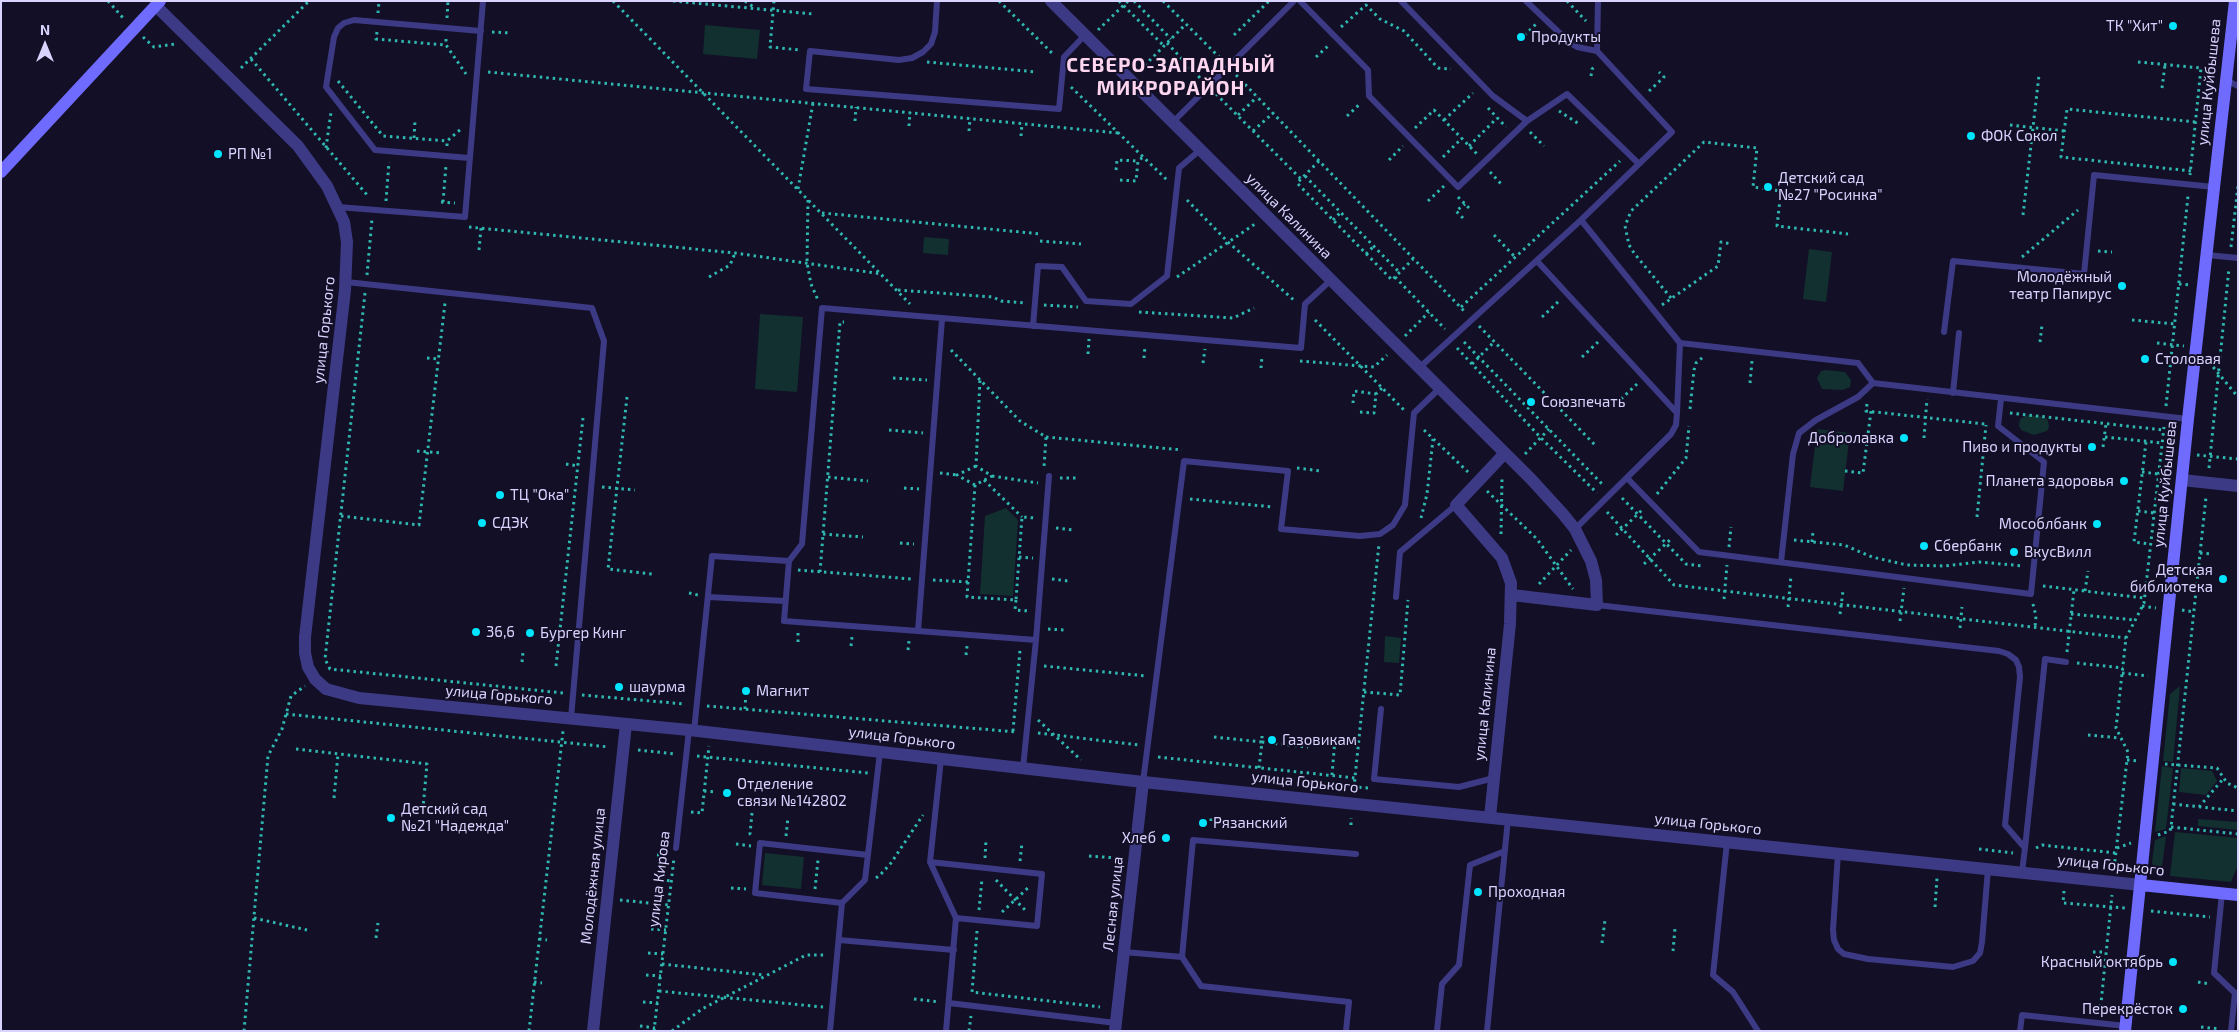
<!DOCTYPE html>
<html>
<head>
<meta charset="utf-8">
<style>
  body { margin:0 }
  #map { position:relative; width:2239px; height:1032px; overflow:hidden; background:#130f26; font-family:"Exo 2",sans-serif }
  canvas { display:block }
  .frame { position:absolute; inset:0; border:2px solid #d9d4ff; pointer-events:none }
  .north { position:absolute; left:20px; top:20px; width:50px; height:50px; -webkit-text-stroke:4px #130f26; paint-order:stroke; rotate:0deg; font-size:14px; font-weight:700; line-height:20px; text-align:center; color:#d9d4ff }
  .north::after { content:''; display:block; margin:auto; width:18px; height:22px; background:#d9d4ff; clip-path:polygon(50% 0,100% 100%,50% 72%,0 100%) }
</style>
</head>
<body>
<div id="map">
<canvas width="2239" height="1032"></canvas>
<div class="frame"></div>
<div class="north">N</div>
</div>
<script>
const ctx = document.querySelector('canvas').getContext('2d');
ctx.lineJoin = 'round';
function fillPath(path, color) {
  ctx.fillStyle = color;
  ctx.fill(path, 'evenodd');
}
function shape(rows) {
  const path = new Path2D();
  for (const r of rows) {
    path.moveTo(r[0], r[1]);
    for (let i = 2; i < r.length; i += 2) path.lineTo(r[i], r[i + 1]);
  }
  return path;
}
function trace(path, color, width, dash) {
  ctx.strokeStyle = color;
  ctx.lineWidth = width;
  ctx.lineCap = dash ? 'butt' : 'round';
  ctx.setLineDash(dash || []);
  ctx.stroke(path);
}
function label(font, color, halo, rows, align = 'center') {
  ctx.font = font + ' "Exo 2",sans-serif';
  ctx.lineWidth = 4;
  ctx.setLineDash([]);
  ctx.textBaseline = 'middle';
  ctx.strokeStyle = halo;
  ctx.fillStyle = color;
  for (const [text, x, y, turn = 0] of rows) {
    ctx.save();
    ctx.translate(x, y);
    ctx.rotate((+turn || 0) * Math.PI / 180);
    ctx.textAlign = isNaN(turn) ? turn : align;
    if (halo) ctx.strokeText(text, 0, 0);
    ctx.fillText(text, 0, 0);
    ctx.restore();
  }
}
fillPath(shape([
  [705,25,760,30,757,59,703,54],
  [924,237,949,239,948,255,923,253],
  [1809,249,1832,252,1826,302,1803,299],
  [760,314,803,317,797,392,755,389],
  [1826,370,1845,372,1851,380,1850,387,1843,390,1822,389,1817,378,1821,371],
  [2028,415,2044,417,2048,420,2049,427,2047,431,2034,435,2021,430,2019,426,2020,419],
  [1817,429,1850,433,1843,491,1810,487],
  [1006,508,1018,520,1013,596,980,594,985,516],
  [1385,636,1401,638,1399,663,1384,662],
  [2180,686,2173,762,2163,761,2170,694],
  [2162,766,2173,768,2166,829,2155,832],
  [2181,768,2212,771,2217,781,2206,795,2179,792],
  [2198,819,2238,822,2238,830,2198,826],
  [2175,832,2238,838,2238,865,2231,882,2170,876],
  [2166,836,2161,875,2154,871,2152,862,2155,840],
  [765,853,804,857,801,889,762,885]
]), '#12302f');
trace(shape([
  [108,1,124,19],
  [613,1,910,304],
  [673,1,813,14],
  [745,1,755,8],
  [774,1,770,47,800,50],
  [999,1,1054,55],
  [1119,1,1164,46],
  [1134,1,1171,39],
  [1163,1,1221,59],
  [1567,1,1586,21],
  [378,13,379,1],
  [447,18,448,1],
  [1341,27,1366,5,1380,19,1404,31,1438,68,1451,69],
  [1098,30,1128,1],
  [377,32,376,39,445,45],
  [492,32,511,33],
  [1234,35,1269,1],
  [143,37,154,47,175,44],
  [446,39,446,45,466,74],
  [1520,40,1536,24],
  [1167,43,1201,79],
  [1316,57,1328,46],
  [251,59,368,196],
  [927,62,1037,72],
  [2138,62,2201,68,2190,175],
  [241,68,309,1],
  [1140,70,1186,24],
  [488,72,1118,133],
  [1236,75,1466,313],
  [1591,76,1592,69,1596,66],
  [338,81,383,136,447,141],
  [1071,87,1167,180],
  [2162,88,2165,65],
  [1649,91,1664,77,1659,72],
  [1216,94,1301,179],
  [1488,108,1506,127],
  [1559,111,1579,124],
  [1238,115,1257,97],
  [1347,116,1361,103],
  [1444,120,1473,93],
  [855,121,856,107],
  [2010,125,2064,131],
  [909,126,910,112],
  [1415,128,1434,110,1478,155],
  [969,131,970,118],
  [1253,131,1273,113],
  [1530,132,1544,146],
  [1021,136,1022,123],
  [414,138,415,121],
  [447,146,447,141,461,129],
  [1469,146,1497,118],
  [326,148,331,112],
  [1443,157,1462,138],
  [1389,160,1403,146],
  [1319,161,1297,183,1333,220,1392,280,1413,259],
  [1116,170,1117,160,1138,161],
  [2191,171,2061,157,2067,109,2196,122],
  [1490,172,1503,186],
  [1305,176,1400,273],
  [1120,180,1136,181,1138,161,1143,157],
  [798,189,813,103],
  [1458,197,1471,210],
  [808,200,807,263,811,284,818,300],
  [1187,200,1228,242,1296,302],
  [386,201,389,162],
  [1428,201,1444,186],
  [441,202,455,203],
  [443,202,446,165],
  [822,213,1041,234],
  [2023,215,2039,75],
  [1463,218,1456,211,1465,204],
  [1333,220,1341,212],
  [469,227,735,253,882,274],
  [1494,235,1515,257],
  [1040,241,1081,244],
  [2231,247,2238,186],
  [479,250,481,228],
  [2098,251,2112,252],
  [1366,254,1374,246],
  [2022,257,2078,210],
  [367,275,372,219],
  [709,277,730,265,735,253],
  [1177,277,1255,224],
  [1395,277,1445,329],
  [2179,284,2191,285],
  [898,290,993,297,1001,301,1026,303],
  [365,293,325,659,330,669,563,693],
  [1671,298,1634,253,1629,245,1625,226,1631,211,1704,142,1757,148,1753,187,1781,191,1777,226,1848,234],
  [1044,305,1078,307],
  [1662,305,1718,266,1721,242,1732,244],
  [1461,307,1620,161],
  [1139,312,1233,318,1254,308],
  [1542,317,1560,300],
  [1315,320,1404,410],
  [2132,320,2175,324],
  [1479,326,1595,445],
  [1405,336,1429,312],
  [1464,342,1604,486],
  [2040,342,2042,325],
  [2157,343,2184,346],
  [1457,348,1541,438,1597,493],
  [951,350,1020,421,1046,437,1044,467],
  [1088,354,1089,339],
  [1582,357,1598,342],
  [427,358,438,359],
  [1144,358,1145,346],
  [1300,361,1374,367,1387,355],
  [2209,362,2238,397],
  [1203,363,1205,349],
  [1472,364,1494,342],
  [1261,368,1262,356],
  [893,378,927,380],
  [1750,383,1752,361],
  [627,397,608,569,652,574],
  [1621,399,1637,384],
  [1353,403,1354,391,1376,394],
  [1867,404,1866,411,1985,424],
  [2166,406,2188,196],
  [1690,409,1694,370,1696,363,1703,357],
  [1360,412,1374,413,1376,394,1382,388],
  [2010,413,2163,430],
  [889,430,923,433],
  [1424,430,1468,472],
  [1046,437,1182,450],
  [2105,437,2162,443],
  [1924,438,1927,399],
  [2146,442,2134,542,2150,544],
  [2103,447,2106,424],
  [417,451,442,453],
  [1525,454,1549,429],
  [2197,455,2238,459],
  [566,464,578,466],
  [1297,468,1321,471],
  [2209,468,2229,268],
  [1845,471,1863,473,1871,411],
  [2142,472,2158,474],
  [940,473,957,475],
  [992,476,1038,483],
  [828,477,868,481],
  [1060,478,1077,478],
  [984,480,1022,517],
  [975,485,957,475,976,466],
  [602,487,635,490],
  [904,488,919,489],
  [1487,491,1537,539,1573,589],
  [1657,494,1686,458,1689,426],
  [1622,498,1686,564,1703,566],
  [1190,499,1273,507],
  [2138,511,2154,513],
  [1607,512,1674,585,2126,638],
  [341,516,419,525,445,303],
  [1977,517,1986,425],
  [1421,518,1427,494,1433,439],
  [1056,528,1073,530],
  [823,534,863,537],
  [1501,534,1502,478],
  [1616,535,1643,509],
  [1794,540,1844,545,1872,557,1907,565,1945,566,1979,562,2024,566],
  [1812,542,1813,531],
  [900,543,914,544],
  [1729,547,1731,527],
  [2200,553,2211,554],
  [1019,557,1033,558],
  [1644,564,1671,539],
  [798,570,912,579],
  [820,572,840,322,844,322],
  [1052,579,1068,581],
  [933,580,968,582,975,485,992,476,976,466,980,379],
  [968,582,967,597,1016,600,1022,517,1035,518],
  [1539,584,1571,550],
  [2043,586,2144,598],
  [2085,591,2088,571],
  [689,593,698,595],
  [1724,599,1727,565],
  [1016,600,1015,610,1029,611],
  [2033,604,2036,616,2035,627],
  [2142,606,2156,608],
  [1788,607,1791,576],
  [2182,610,2194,612],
  [1840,614,1843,591],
  [2071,614,2135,620],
  [1900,621,1904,588],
  [1960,628,1962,607],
  [1048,629,1064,630],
  [798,642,798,632],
  [851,646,852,637],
  [908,650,909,641],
  [2067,652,2074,590],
  [966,655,967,646],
  [522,662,523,652],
  [2077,663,2123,668],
  [556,666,583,418],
  [1044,666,1147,676],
  [2122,673,2148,676],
  [1364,692,1400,695,1408,600],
  [582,695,685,704],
  [707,706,1017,732],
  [745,709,746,691],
  [286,714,609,747],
  [1038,720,1081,760],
  [1013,731,1020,650],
  [1038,733,1139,745],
  [2088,735,2120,738],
  [1214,737,1262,742,1262,736],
  [296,749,427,764,423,808],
  [638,750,676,754],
  [697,756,868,773],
  [1158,757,1355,778],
  [2127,760,2139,761],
  [2165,764,2217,768,2227,783,2238,788],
  [1259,768,1262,742,1308,747],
  [1332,775,1335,739],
  [1368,788,1354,787,1379,544],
  [704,791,717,792],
  [334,798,338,754],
  [2173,804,2238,811],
  [2199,807,2223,779],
  [691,812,702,813,709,746],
  [752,813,750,834,752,836],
  [1211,821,1211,815],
  [1351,825,1351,818],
  [2171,827,2238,834],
  [2158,835,2170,831,2171,827,2206,497],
  [786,836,788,817],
  [736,844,751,846],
  [2036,848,2042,845,2116,853],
  [2117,848,2131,843],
  [1979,849,2013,853],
  [657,855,669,856],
  [1089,856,1117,858],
  [985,858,986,840],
  [1020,861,1022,843],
  [2114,868,2128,752,2116,728,2126,638,2144,603,2164,427],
  [876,878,881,874,891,863,923,815],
  [654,879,672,881],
  [996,880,1027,912],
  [731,888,746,889],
  [815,889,818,860],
  [2064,891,2063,903,2125,908],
  [620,900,669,905],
  [1935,907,1937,878],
  [979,910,982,879],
  [2151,911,2210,917],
  [1002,912,1030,886],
  [254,918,307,930],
  [651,929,666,930],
  [977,931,972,992,1100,1007],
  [376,938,378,923],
  [539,939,547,940],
  [1602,943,1605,920],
  [1673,951,1675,928],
  [2093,952,2106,952],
  [648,953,663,954],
  [662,964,763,975],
  [646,975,661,976],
  [534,982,542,983],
  [2198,982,2210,984],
  [659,991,823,1007],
  [914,999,939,1002],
  [643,1002,658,1003],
  [2100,1013,2112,895],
  [640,1026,655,1028],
  [2201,1027,2220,1029],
  [244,1031,268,756,282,729,291,696,305,686],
  [529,1031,563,731],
  [654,1031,674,858],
  [672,1031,702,1009,806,955,826,955],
  [969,1031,971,1016]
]), '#2fb8b0', 3, [2.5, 4]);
trace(shape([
  [937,1,935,32,931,44,923,52,912,58,899,60,810,51,806,89,1059,109,1064,57,1085,35],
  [1300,1,1368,70,1369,96,1458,187,1527,121,1567,94,1639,164],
  [1401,1,1493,96,1527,121],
  [1526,1,1570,43,1577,47,1597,51],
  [2226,80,2238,86],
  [1173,122,1294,1],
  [469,158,375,150,326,87,334,37,338,28,344,23,354,20,481,31],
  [338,207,465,217,483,1],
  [1581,220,1680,343,1858,363,1873,383,2188,419],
  [2207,255,2238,258],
  [1537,261,1677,413,1680,343],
  [346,282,592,308,604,341,571,718],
  [942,319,918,631,1036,640,1049,476],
  [1033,326,1038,266,1062,267,1086,301,1131,304,1167,276,1179,168,1200,150],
  [1944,332,1953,261,2084,274,2094,175,2214,187],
  [1419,368,1581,220,1672,132,1597,51,1598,1],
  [1953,393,1959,333],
  [1627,478,1699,552,2031,594,2044,462,1998,426,2001,399],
  [1575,529,1671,434,1676,425,1677,413],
  [1781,562,1793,454,1799,433,1816,420,1858,397,1873,383],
  [708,597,785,601],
  [1396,597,1400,552,1456,505],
  [1597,605,1999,651,2008,654,2016,660,2019,667,2020,677,2005,825,2025,848,2022,872],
  [918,631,784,621,789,561,802,544,822,308,1301,348,1305,304,1331,280],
  [1381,709,1374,779,1459,787,1494,778],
  [694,731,712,556,789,561],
  [941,759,930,862,956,918,946,1031],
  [1023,768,1036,640],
  [1143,782,1184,461,1288,471,1281,529,1360,536,1380,534,1393,525,1405,505,1414,413,1440,388],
  [1727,842,1713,975,1733,992,1758,1031],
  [676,848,689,730],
  [2025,848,2045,659,2066,662],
  [1838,853,1833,930,1834,940,1838,949,1844,954,1868,959,1953,967,1973,961,1980,953,1982,942,1988,869],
  [930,862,1042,874,1037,926,956,918],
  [2222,893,2214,973,2235,993],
  [842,903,755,893,760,843,868,855],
  [839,940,954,950],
  [1124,952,1182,957,1193,840,1356,854],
  [1182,957,1201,986,1349,1002,1346,1031],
  [949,1003,1116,1023],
  [830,1031,842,903,865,880,880,752],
  [1437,1031,1442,984,1459,965,1470,865,1505,851],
  [1487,1031,1508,819],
  [2020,1031,2022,1015,2126,1026],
  [2231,1031,2235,993,2238,993]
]), '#3d3a85', 6);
trace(shape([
  [1051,1,1531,479,1563,514,1575,529,1591,561,1596,580,1597,605,1512,595],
  [2182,480,2238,486],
  [1490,817,1510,624,1511,583,1502,558,1456,505,1505,453],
  [593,1031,626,724]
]), '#3d3a85', 12);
trace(shape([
  [156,6,298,146,327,186,344,222,347,242,345,290,305,637,305,653,308,667,315,679,326,689,359,698,689,730,1143,782,2141,885],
  [1115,1031,1143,782]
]), '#3d3a85', 12);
trace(shape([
  [1,172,160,1],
  [2141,885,2238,895],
  [2125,1031,2188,419,2235,1]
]), '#6f6bff', 12);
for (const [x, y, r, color] of [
  [2173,26,5,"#00e5ff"],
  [1521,37,5,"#00e5ff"],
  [1971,136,5,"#00e5ff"],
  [218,154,5,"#00e5ff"],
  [1768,187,5,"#00e5ff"],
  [2122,286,5,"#00e5ff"],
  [2145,359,5,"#00e5ff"],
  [1531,402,5,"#00e5ff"],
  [1904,438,5,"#00e5ff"],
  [2092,447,5,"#00e5ff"],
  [2124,481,5,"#00e5ff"],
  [500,495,5,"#00e5ff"],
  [482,523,5,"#00e5ff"],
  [2097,524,5,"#00e5ff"],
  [1924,546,5,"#00e5ff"],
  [2014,552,5,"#00e5ff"],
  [2223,579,5,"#00e5ff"],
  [476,632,5,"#00e5ff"],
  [530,633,5,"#00e5ff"],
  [619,687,5,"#00e5ff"],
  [746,691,5,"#00e5ff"],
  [1272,740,5,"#00e5ff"],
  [727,793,5,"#00e5ff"],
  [391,818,5,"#00e5ff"],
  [1203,823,5,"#00e5ff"],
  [1166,838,5,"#00e5ff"],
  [1478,892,5,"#00e5ff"],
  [2173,962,5,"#00e5ff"],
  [2183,1009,5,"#00e5ff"]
]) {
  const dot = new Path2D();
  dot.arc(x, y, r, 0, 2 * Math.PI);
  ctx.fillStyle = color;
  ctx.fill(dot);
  trace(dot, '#130f26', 2);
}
label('15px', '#d9d4ff', '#130f26', [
  ["ТК \"Хит\"",2163,26,"right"],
  ["Продукты",1531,37],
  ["ФОК Сокол",1981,136],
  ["РП №1",228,154],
  ["Детский сад",1778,178],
  ["№27 \"Росинка\"",1778,195],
  ["Молодёжный",2112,277,"right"],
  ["театр Папирус",2112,294,"right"],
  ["Столовая",2155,359],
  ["Союзпечать",1541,402],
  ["Добролавка",1894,438,"right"],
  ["Пиво и продукты",2082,447,"right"],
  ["Планета здоровья",2114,481,"right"],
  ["ТЦ \"Ока\"",510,495],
  ["СДЭК",492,523],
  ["Мособлбанк",2087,524,"right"],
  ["Сбербанк",1934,546],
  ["ВкусВилл",2024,552],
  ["Детская",2213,570,"right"],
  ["библиотека",2213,587,"right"],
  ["36,6",486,632],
  ["Бургер Кинг",540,633],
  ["шаурма",629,687],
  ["Магнит",756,691],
  ["Газовикам",1282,740],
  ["Отделение",737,784],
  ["связи №142802",737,801],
  ["Детский сад",401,809],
  ["№21 \"Надежда\"",401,826],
  ["Рязанский",1213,823],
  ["Хлеб",1156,838,"right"],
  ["Проходная",1488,892],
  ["Красный октябрь",2163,962,"right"],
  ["Перекрёсток",2173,1009,"right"]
], 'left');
label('15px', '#d9d4ff', '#130f26', [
  ["улица Куйбышева",2209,82,-84],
  ["улица Калинина",1289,216,45],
  ["улица Горького",324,330,-84],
  ["улица Куйбышева",2165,484,-84],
  ["улица Горького",499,695,5],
  ["улица Калинина",1485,704,-84],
  ["улица Горького",902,738,7],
  ["улица Горького",1305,782,6],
  ["улица Горького",1708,824,6],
  ["улица Горького",2111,865,6],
  ["Молодёжная улица",593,876,-84],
  ["улица Кирова",659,879,-83],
  ["Лесная улица",1113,904,-84]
]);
ctx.letterSpacing = '1px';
label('bold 20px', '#ffd6f0', '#130f26', [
  ["СЕВЕРО-ЗАПАДНЫЙ",1171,65],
  ["МИКРОРАЙОН",1171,88]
]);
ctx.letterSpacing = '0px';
</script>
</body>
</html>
